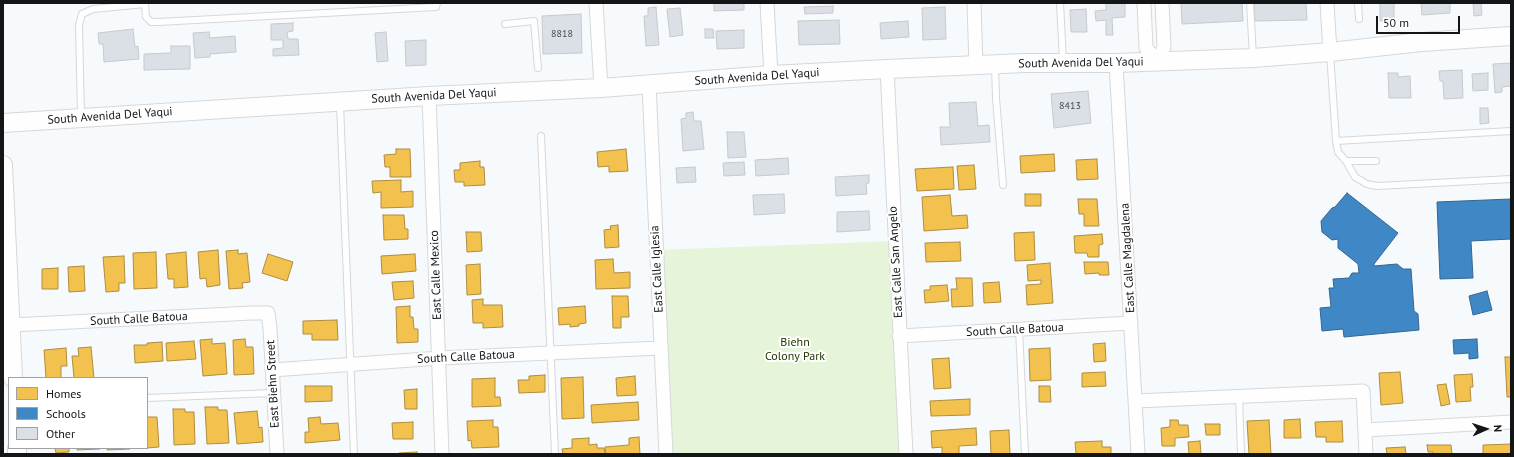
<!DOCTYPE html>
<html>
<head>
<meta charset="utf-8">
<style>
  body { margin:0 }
  #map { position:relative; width:1514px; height:457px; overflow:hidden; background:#f7fafd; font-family:"PT Sans",sans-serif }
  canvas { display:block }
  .frame { position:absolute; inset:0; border:4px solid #131517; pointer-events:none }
  .legend { position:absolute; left:8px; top:377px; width:140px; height:72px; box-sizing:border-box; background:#fff; border:1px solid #a1a1a2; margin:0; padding:5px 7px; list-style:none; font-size:12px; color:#131517 }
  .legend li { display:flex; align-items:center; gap:8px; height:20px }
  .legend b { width:20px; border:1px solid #a1a1a2 }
  .north { position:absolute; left:1466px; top:409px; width:40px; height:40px; -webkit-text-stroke:3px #fff; paint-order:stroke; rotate:87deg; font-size:11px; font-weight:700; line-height:16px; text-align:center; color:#131517 }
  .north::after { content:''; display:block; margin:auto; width:14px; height:18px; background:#131517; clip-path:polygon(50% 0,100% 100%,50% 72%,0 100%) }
  .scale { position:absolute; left:1376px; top:16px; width:84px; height:18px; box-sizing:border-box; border:2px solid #131517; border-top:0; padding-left:5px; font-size:12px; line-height:14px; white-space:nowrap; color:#131517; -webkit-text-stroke:3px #fff; paint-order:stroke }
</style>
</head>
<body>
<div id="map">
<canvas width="1514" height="457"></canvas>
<div class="frame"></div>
<ul class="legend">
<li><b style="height:11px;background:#f2c14e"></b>Homes</li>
<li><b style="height:11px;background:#3f88c5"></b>Schools</li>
<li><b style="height:11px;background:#dbe0e6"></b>Other</li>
</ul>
<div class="north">N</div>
<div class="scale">50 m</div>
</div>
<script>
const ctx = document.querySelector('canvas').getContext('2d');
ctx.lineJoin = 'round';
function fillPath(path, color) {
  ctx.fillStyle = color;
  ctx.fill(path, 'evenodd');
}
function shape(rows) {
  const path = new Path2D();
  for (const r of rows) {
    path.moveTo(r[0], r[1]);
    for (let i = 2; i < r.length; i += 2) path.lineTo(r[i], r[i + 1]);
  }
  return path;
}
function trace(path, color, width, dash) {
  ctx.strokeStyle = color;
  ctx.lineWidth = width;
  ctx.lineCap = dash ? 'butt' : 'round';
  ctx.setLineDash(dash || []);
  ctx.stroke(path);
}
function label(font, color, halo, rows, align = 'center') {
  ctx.font = font + ' "PT Sans",sans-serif';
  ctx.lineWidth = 4;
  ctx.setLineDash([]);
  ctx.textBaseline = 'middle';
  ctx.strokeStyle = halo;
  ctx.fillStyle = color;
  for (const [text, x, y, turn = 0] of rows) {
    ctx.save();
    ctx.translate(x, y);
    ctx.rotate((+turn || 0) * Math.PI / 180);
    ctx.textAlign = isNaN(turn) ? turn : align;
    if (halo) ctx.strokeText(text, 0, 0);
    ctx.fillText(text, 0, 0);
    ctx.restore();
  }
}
fillPath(shape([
  [894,241,906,454,666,454,656,250]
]), '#e6f4da');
const homes = shape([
  [396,149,410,149,411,177,390,177,390,167,385,167,384,155,396,154,396,149],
  [626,149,628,171,609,172,609,166,598,167,597,152,626,149],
  [1054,154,1055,171,1021,173,1020,156,1054,154],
  [1097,159,1098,179,1077,180,1076,160,1097,159],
  [480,161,480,167,484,167,485,185,464,186,464,182,455,182,454,170,460,170,460,163,480,161],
  [974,165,976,189,959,190,957,166,974,165],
  [953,167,954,189,917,191,915,169,953,167],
  [401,180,401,192,413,191,413,207,381,208,381,192,373,193,372,181,401,180],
  [1025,194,1041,194,1041,206,1025,206,1025,194],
  [950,195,952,216,967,215,968,228,924,231,922,197,950,195],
  [1078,199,1097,199,1099,226,1084,226,1084,214,1079,214,1078,199],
  [383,215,404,215,405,229,408,229,408,239,384,240,383,215],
  [618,225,619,247,605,248,604,230,611,229,610,226,618,225],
  [466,232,481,232,482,251,467,252,466,232],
  [1034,232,1035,260,1015,261,1014,233,1034,232],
  [1102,234,1103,244,1099,245,1099,257,1088,257,1087,253,1075,253,1074,236,1102,234],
  [960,242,961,261,926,262,925,243,960,242],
  [218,250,220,285,207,287,206,278,200,279,198,252,218,250],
  [238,250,238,254,247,253,250,282,242,283,243,288,229,289,226,251,238,250],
  [156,252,157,288,134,289,133,253,156,252],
  [186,252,188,287,174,288,174,279,168,279,166,254,186,252],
  [268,254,293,262,287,281,262,273,268,254],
  [415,254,416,271,382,274,381,256,415,254],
  [124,256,125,283,119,283,119,291,106,292,103,257,124,256],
  [613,259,614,273,630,272,630,288,596,289,595,260,613,259],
  [1084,262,1108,262,1109,275,1099,275,1099,273,1085,274,1084,262],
  [1050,263,1053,303,1027,305,1026,285,1041,284,1041,280,1028,281,1027,265,1050,263],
  [480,264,481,294,467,295,466,265,480,264],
  [84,266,85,291,69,292,68,267,84,266],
  [58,268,58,289,42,289,42,269,58,268],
  [956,278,972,278,973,306,952,307,951,289,957,289,956,278],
  [413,281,414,298,394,300,392,282,413,281],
  [999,282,1001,302,984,303,983,283,999,282],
  [947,285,949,301,925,303,924,290,930,290,930,286,947,285],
  [612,296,628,296,629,317,621,317,621,328,613,328,612,296],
  [483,299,483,305,502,305,503,327,483,328,483,323,473,323,472,300,483,299],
  [410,306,410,317,413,317,414,329,418,329,418,342,397,343,396,307,410,306],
  [585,306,586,323,579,324,579,326,570,327,570,324,559,325,558,308,585,306],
  [337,320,338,340,312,340,312,334,303,334,303,321,337,320],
  [212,339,212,344,225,343,227,374,203,376,200,340,212,339],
  [245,339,246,347,253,347,254,374,234,375,233,340,245,339],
  [194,341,196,359,167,361,166,343,194,341],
  [162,342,163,361,135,363,134,345,147,345,147,343,162,342],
  [1105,343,1106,361,1094,362,1093,344,1105,343],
  [91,347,94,378,74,378,72,356,79,356,78,348,91,347],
  [66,348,67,366,61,366,61,378,46,378,44,350,66,348],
  [1050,348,1051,380,1030,381,1029,349,1050,348],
  [1505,357,1511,357,1511,397,1507,397,1505,357],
  [949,358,951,388,934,389,932,359,949,358],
  [1105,372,1106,386,1082,387,1082,373,1105,372],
  [1400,372,1403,403,1381,405,1379,373,1400,372],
  [1472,374,1473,387,1470,387,1471,401,1456,402,1454,375,1472,374],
  [545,375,545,392,519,393,518,380,529,380,529,376,545,375],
  [635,376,636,395,617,396,616,378,635,376],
  [583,377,584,418,562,419,561,378,583,377],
  [495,378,495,397,500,397,501,406,472,407,472,379,495,378],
  [1446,384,1450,404,1441,406,1437,385,1446,384],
  [305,386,332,386,332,401,305,402,305,386],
  [1039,386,1050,386,1051,402,1039,402,1039,386],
  [417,389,417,409,405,409,404,390,417,389],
  [970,399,970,415,931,416,930,401,970,399],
  [638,402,639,420,592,423,591,405,638,402],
  [205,407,218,407,218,410,227,410,229,443,207,444,205,407],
  [173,409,185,409,185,412,194,412,195,444,174,445,173,409],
  [257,411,259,428,262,427,263,442,237,444,234,413,257,411],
  [147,417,157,417,159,447,147,448,147,417],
  [320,417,321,424,338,423,340,440,305,443,305,432,309,432,308,418,320,417],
  [1300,419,1301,438,1284,438,1284,420,1300,419],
  [493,420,493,427,498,427,499,447,472,448,471,440,468,441,467,421,493,420],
  [1170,420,1178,420,1179,425,1188,425,1189,437,1175,438,1175,446,1162,446,1161,428,1170,427,1170,420],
  [1269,420,1271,454,1249,454,1247,421,1269,420],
  [1342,421,1343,442,1326,442,1326,437,1316,437,1315,422,1342,421],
  [413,422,413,439,393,439,392,423,413,422],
  [1205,424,1220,424,1220,435,1206,435,1205,424],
  [976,428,977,445,959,446,959,454,942,454,942,447,932,448,931,431,976,428],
  [1009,430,1010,454,991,454,990,431,1009,430],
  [639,437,640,454,606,454,605,447,629,445,629,438,639,437],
  [589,438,589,445,597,444,597,448,604,448,605,454,563,454,562,449,572,448,572,439,589,438],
  [1102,441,1102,447,1111,447,1111,454,1076,454,1075,442,1102,441],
  [1200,441,1201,454,1189,454,1188,442,1200,441],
  [1511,444,1511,454,1483,454,1483,445,1511,444],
  [1427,445,1451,445,1452,454,1433,454,1433,452,1428,452,1427,445],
  [1405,447,1406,454,1387,454,1386,448,1405,447],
  [55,448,69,448,69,452,56,453,55,448],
  [77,448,100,448,100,449,77,450,77,448],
  [107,448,130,448,130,449,107,450,107,448],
  [417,452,417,454,399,454,399,453,417,452]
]);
fillPath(homes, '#f2c14e');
trace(homes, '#af8d3e', 1);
const schools = shape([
  [1347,193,1398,233,1374,264,1374,266,1397,264,1403,269,1411,269,1414,311,1418,314,1419,330,1344,337,1343,329,1322,331,1320,308,1331,307,1329,288,1334,288,1333,279,1349,278,1352,273,1359,273,1358,264,1338,248,1338,239,1332,240,1322,232,1321,221,1332,208,1335,207,1347,193],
  [1511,199,1511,239,1471,241,1473,278,1440,279,1437,202,1511,199],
  [1487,291,1492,310,1473,315,1469,296,1487,291],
  [1477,339,1478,358,1469,359,1469,353,1454,354,1453,340,1477,339]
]);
fillPath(schools, '#3f88c5');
trace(schools, '#326691', 1);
const building = shape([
  [714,3,744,3,744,10,714,11,714,3],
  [1106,3,1125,3,1125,17,1112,18,1113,35,1106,35,1106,20,1096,21,1095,11,1106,10,1106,3],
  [1181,3,1242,3,1243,21,1182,24,1181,3],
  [1254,3,1306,3,1307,20,1255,21,1254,3],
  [1380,3,1394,3,1394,20,1380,21,1380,3],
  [1421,3,1450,3,1450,13,1422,15,1421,3],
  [1473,3,1481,3,1482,15,1474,16,1473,3],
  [833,6,833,13,805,14,804,7,833,6],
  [656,7,659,45,646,46,644,16,648,16,648,8,656,7],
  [945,7,946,39,923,40,922,8,945,7],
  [680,8,683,35,670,37,667,9,680,8],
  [1086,9,1087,32,1071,32,1070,10,1086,9],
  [581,14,582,53,543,54,542,16,581,14],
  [839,20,840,44,799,45,798,21,839,20],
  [908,21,909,37,881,39,880,23,908,21],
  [293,23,293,31,287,32,288,39,298,39,299,55,273,56,273,49,283,48,283,40,271,40,271,24,293,23],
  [133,29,135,47,138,46,139,59,104,62,103,44,99,44,98,33,133,29],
  [705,29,713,29,714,38,705,38,705,29],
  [744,30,744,48,717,49,716,31,744,30],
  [209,32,210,38,235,36,236,52,210,54,210,57,195,58,193,33,209,32],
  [386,32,388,61,377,62,375,33,386,32],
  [426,40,426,65,406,66,405,41,426,40],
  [171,46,190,46,190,69,144,70,144,54,171,53,171,46],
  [1511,63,1511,86,1502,87,1502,92,1495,93,1493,64,1511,63],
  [1462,70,1463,98,1444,99,1443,81,1440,81,1439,71,1462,70],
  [1388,73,1398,73,1398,77,1410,76,1411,98,1389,98,1388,73],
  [1488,73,1488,90,1473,91,1472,74,1488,73],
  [1088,91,1091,123,1054,128,1051,94,1088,91],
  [976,102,978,126,989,125,990,142,941,145,940,127,950,127,949,103,976,102],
  [1480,108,1488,108,1489,123,1480,124,1480,108],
  [693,112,694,121,701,121,704,149,683,151,681,119,686,118,686,113,693,112],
  [727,132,744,132,746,157,728,158,727,132],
  [788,158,789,174,756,176,755,160,788,158],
  [744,162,745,175,724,176,723,163,744,162],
  [695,167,696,182,677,183,676,168,695,167],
  [869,175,869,183,866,184,867,194,836,196,835,177,869,175],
  [784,194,785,213,754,215,753,195,784,194],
  [869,211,870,230,837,232,837,212,869,211]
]);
fillPath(building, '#dbe0e6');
trace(building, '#c7c9cc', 1);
const lane = shape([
  [145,3,146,17,151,22,158,22,436,7,437,3],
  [1060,3,1063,61],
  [1250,3,1253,57],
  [1358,3,1359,19],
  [505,24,534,21,538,68],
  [1330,53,1336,141,1338,152,1346,161,1376,161],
  [995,66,996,98,1003,185],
  [340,104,354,454],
  [81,116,79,25,82,14,93,9,145,4],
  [541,136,555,454],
  [1336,141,1511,131],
  [1346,161,1355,177,1367,184,1377,186,1511,179],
  [1019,329,1025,454],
  [1239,396,1241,454],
  [147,398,273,393]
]);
const street = shape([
  [596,3,601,88],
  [767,3,771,75],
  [974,3,976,66],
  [1144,3,1146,48,1158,62,1164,47,1162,3],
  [1327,3,1330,52],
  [1116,63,1138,454],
  [887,69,906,454],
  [649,85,666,454],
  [429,96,442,454],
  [11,325,252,313,268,313,270,328,277,454],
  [899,336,1131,323],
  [272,370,440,358,660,348],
  [1135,401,1363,391,1366,454],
  [1365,430,1511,422]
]);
const secondary = shape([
  [3,123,429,96,601,88,771,75,887,69,1025,63,1116,63,1253,58,1330,52,1421,42,1511,36],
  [3,165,13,378],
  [17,448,17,454]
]);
trace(lane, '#d5d7d9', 8);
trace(street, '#d5d7d9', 15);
trace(secondary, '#d5d7d9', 20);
trace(lane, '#fefeff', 6);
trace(street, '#fefeff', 13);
trace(secondary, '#fefeff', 18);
label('10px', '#484b4e', null, [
  ["8818",562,34],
  ["8413",1070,106]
]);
label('12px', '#131517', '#fff', [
  ["South Avenida Del Yaqui",1081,63,-1],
  ["South Avenida Del Yaqui",757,77,-4],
  ["South Avenida Del Yaqui",434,96,-3],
  ["South Avenida Del Yaqui",110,116,-4],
  ["East Calle Magdalena",1128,258,-93],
  ["East Calle San Angelo",896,262,-93],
  ["East Calle Iglesia",657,269,-93],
  ["East Calle Mexico",436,275,-92],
  ["South Calle Batoua",139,319,-3],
  ["South Calle Batoua",1015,330,-3],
  ["South Calle Batoua",466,357,-3],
  ["East Biehn Street",273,384,-93]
]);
label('12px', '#243800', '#fff', [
  ["Biehn",795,343],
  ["Colony Park",795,357]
]);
</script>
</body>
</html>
